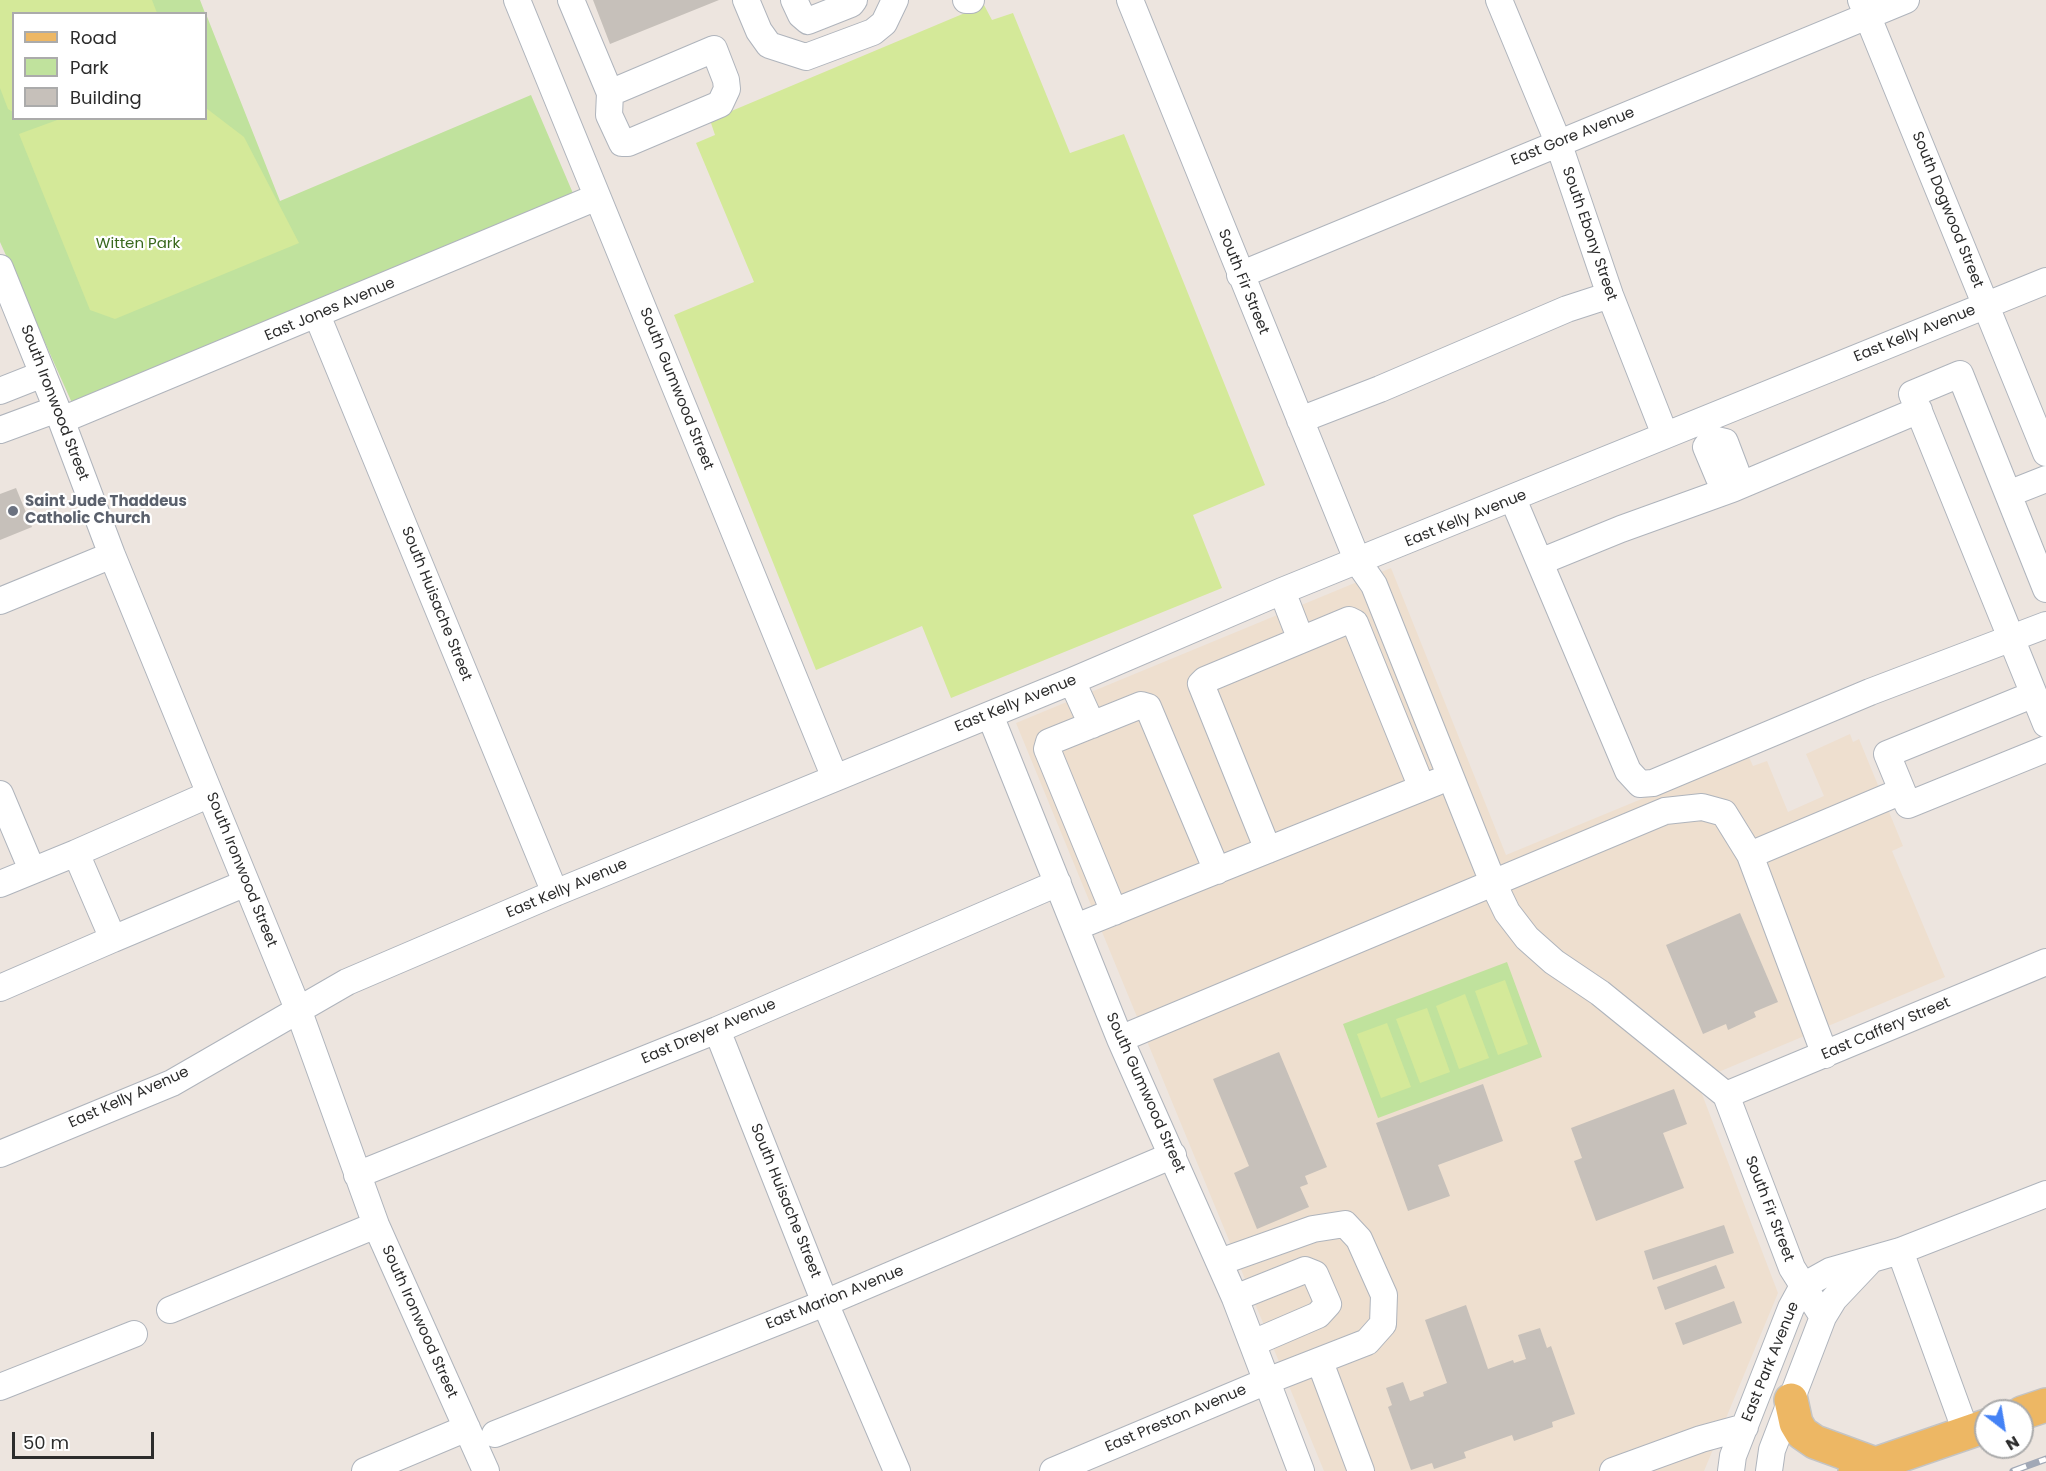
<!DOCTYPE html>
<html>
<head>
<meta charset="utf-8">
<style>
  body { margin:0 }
  #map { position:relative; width:2046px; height:1471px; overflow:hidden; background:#ede5df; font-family:Poppins,sans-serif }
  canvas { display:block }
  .legend { position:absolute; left:12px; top:12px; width:195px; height:108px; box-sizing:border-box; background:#fff; border:2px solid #ababab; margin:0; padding:8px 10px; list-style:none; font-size:18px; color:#2c2c2c }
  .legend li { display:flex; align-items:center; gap:12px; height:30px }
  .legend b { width:30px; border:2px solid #ababab }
  .north { position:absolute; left:1974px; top:1399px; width:60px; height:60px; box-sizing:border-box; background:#fff; border:2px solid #ababab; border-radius:50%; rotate:149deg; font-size:16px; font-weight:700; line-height:24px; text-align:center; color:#2c2c2c }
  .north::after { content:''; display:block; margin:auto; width:21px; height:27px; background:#4482f5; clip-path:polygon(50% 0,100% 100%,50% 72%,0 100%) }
  .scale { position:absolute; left:12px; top:1432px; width:142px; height:27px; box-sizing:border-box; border:3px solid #2c2c2c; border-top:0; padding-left:8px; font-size:18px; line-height:21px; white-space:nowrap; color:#2c2c2c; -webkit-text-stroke:4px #fff; paint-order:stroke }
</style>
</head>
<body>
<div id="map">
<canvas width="2046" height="1471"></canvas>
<ul class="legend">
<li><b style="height:8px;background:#edb764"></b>Road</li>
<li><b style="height:16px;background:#c0e29d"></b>Park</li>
<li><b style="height:16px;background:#c6c0ba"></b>Building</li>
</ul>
<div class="north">N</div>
<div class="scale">50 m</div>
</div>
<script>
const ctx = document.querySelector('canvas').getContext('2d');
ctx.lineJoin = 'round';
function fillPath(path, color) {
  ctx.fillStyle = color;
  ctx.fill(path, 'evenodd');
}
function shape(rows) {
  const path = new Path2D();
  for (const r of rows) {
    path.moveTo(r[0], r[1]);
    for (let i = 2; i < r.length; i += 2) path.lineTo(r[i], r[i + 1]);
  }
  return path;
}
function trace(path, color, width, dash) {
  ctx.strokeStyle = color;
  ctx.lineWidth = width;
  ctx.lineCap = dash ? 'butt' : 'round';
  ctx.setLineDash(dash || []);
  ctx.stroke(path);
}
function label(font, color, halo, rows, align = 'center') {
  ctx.font = font + ' Poppins,sans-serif';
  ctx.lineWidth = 4.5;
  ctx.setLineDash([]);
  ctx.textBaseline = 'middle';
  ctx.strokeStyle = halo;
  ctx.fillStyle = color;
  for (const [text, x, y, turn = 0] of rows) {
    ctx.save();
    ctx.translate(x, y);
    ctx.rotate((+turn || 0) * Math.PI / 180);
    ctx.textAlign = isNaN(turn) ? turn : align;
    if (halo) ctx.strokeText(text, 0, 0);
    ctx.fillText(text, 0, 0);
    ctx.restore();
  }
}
fillPath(shape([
  [1391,568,1506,855,1748,755,1753,766,1767,761,1788,812,1824,796,1806,754,1850,734,1853,742,1859,739,1903,846,1892,851,1945,977,1697,1081,1778,1293,1704,1471,1324,1471,1016,723]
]), '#eedfcf');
fillPath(shape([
  [0,0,200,0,205,13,14,14,14,118,206,118,206,14,280,201,531,95,575,198,72,403,0,242],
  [1507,962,1542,1057,1378,1118,1343,1024]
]), '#c0e29d');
fillPath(shape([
  [0,0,152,0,157,13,14,14,13,112,8,109,0,88],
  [984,5,992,20,1013,13,1070,153,1124,134,1265,485,1193,515,1222,588,951,698,922,626,816,670,674,315,754,282,696,143,715,135,710,120],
  [206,108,244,137,299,243,115,319,90,310,19,134,60,119,206,118],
  [1505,980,1528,1044,1498,1055,1475,991],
  [1465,994,1489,1058,1459,1069,1436,1006],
  [1427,1008,1450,1072,1420,1083,1396,1019],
  [1387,1023,1411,1087,1381,1098,1357,1034]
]), '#d4e999');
fillPath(shape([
  [593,0,719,0,610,44],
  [16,488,32,527,0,540,0,494],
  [1740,913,1778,1002,1754,1012,1756,1017,1728,1030,1726,1024,1703,1034,1666,945],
  [1279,1052,1327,1167,1305,1176,1308,1184,1300,1187,1309,1207,1257,1229,1234,1173,1249,1166,1213,1079],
  [1483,1084,1503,1141,1438,1165,1450,1196,1408,1211,1376,1123],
  [1674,1089,1687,1124,1663,1133,1684,1188,1596,1221,1574,1161,1582,1158,1571,1128],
  [1724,1225,1734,1253,1653,1280,1644,1251],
  [1716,1265,1725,1288,1665,1310,1657,1287],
  [1734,1301,1742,1323,1683,1345,1675,1323],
  [1466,1305,1488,1369,1513,1360,1514,1363,1526,1359,1518,1335,1540,1328,1547,1348,1551,1346,1575,1414,1552,1422,1553,1427,1514,1441,1512,1435,1464,1452,1466,1458,1434,1469,1432,1463,1411,1470,1388,1407,1392,1405,1386,1388,1403,1382,1410,1401,1424,1396,1423,1392,1447,1383,1425,1320]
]), '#c6c0ba');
const minor = shape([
  [517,0,835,778],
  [571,0,610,93,609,115,622,143,628,143,720,104,727,89,726,80,714,49,610,93],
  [746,0,759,31,769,45,806,57,873,32,884,23,895,0],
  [794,0,801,15,808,21,851,4,854,0],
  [966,0,971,0],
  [1130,0,1358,562,1374,585,1494,885,1507,912,1527,938,1554,962,1600,993,1726,1095,1792,1268,1823,1317],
  [1499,0,1558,142,1610,295,1665,435],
  [1861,0,2046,453],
  [0,268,57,409,112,555,298,1009,376,1225,486,1471],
  [1240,275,1906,0],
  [317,315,555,893],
  [0,391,43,374],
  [62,420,597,197],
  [1300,420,1380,389,1567,309,1610,295],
  [0,430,57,409],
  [1712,439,1706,447,1719,478,1730,484,1732,489,1919,410],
  [1712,439,1725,442,1736,471,1730,484],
  [2008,494,2046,479],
  [1513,499,1628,771,1640,784,1653,783,1870,692,2046,625],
  [1540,562,1621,529,1732,489],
  [2046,589,1960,374,1912,394,2046,724],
  [1282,591,1301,640],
  [0,601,112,555],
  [1072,681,1092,725],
  [2032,695,1887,754,1908,805,2046,749],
  [990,715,1120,1039,1235,1298,1301,1471],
  [0,794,32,870],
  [1268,850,1201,684,1205,680,1349,620,1355,623,1422,788],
  [76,853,210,794],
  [1750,855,1902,791],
  [0,884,76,853,113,939,0,988],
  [1114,912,1047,749,1049,742,1141,705,1148,707,1217,871],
  [1076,927,1437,782],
  [113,939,246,883],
  [717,1030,825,1303,897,1471],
  [1120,1039,1665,811,1702,807,1724,813,1750,855,1825,1055],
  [1726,1095,2046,962],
  [0,1154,172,1083,347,982,555,893,1072,681,1282,591,2046,281],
  [357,1175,717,1030,1058,883],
  [1900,1251,1966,1432],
  [1235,1298,1305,1270,1315,1274,1328,1304,1318,1315,1253,1343],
  [170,1310,376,1225],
  [1320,1362,1361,1471],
  [0,1387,134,1334],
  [495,1434,825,1303,1173,1155],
  [365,1471,467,1428],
  [1053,1471,1267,1381,1367,1342,1383,1324,1384,1295,1359,1239,1345,1224,1313,1229,1220,1262],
  [1613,1471,1701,1439,1745,1427],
  [1731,1471,1733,1456,1791,1308,1803,1286,1830,1271,1900,1251,2046,1194],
  [1769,1471,1772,1450,1823,1317,1834,1299,1869,1262]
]);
const major = shape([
  [1791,1400,1796,1423,1802,1433,1815,1442,1875,1464],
  [2022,1413,2046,1405],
  [1855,1471,1986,1426]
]);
trace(minor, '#afb4bc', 28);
trace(major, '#c4c4c4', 36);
trace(minor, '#fff', 26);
trace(major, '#edb764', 33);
const rail = shape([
  [2013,1471,2046,1459]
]);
trace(rail, '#a1a8b6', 7);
trace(rail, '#fff', 4.5, [14]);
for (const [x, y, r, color] of [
  [13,511,6,"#6b7280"]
]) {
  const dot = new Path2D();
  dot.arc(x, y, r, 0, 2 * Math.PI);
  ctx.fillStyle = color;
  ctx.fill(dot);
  trace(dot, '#fff', 2);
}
label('15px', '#2c2c2c', '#fff', [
  ["East Gore Avenue",1573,137,-22],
  ["South Dogwood Street",1947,210,68],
  ["South Ebony Street",1589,234,71],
  ["South Fir Street",1243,282,68],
  ["East Jones Avenue",330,310,-23],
  ["East Kelly Avenue",1915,334,-22],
  ["South Gumwood Street",676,389,68],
  ["South Ironwood Street",54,403,69],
  ["East Kelly Avenue",1466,519,-22],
  ["South Huisache Street",436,604,68],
  ["East Kelly Avenue",1016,704,-22],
  ["South Ironwood Street",241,870,68],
  ["East Kelly Avenue",567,889,-23],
  ["East Caffery Street",1886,1029,-23],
  ["East Dreyer Avenue",709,1032,-23],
  ["South Gumwood Street",1145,1093,66],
  ["East Kelly Avenue",129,1098,-24],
  ["South Huisache Street",785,1201,68],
  ["South Fir Street",1769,1209,69],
  ["East Marion Avenue",835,1298,-22],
  ["South Ironwood Street",419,1322,66],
  ["East Park Avenue",1771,1362,-68],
  ["East Preston Avenue",1176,1419,-23]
]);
label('15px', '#39681d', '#fff', [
  ["Witten Park",138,244]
]);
label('bold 15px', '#5b616d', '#fff', [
  ["Saint Jude Thaddeus",25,502],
  ["Catholic Church",25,519]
], 'left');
</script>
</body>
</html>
